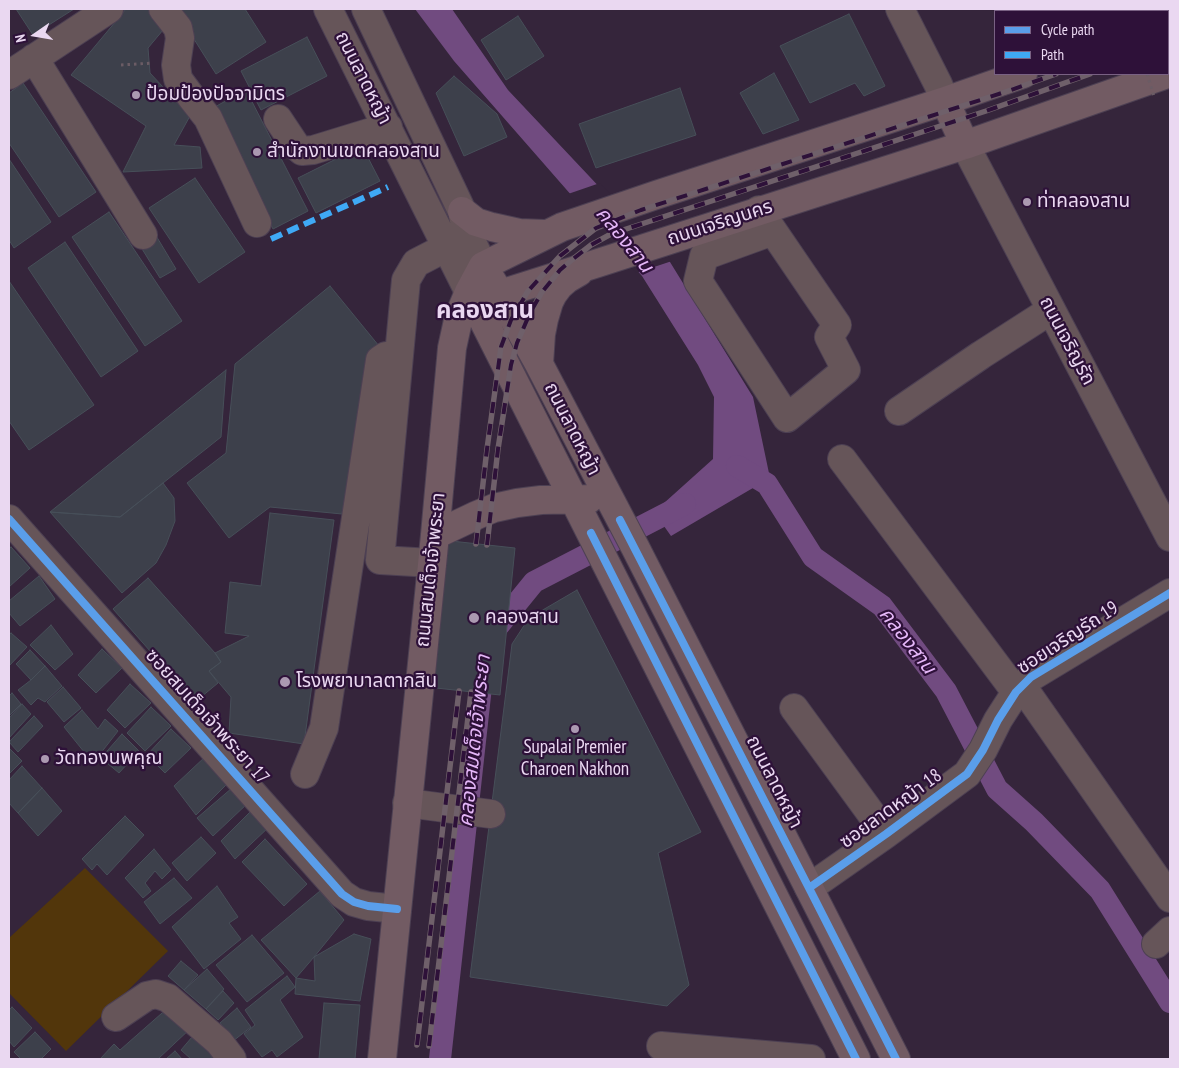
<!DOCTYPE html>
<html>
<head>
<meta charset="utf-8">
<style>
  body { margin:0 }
  #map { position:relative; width:1179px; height:1068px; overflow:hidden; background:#35253b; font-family:"PT Sans Narrow",sans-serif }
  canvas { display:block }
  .frame { position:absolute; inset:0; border:10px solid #ead8f1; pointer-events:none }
  .legend { position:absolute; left:994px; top:10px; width:175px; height:65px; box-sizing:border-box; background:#2e1139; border:1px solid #796183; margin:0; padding:6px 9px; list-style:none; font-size:15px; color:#ead8f1 }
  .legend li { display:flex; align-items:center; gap:10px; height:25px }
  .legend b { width:25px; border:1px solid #796183 }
  .north { position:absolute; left:10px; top:10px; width:50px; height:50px; -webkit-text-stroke:4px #2e1139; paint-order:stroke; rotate:257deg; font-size:14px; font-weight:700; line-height:20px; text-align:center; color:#ead8f1 }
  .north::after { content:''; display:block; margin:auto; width:18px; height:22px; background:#ead8f1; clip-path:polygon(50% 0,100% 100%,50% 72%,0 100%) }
</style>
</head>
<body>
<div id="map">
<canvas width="1179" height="1068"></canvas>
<div class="frame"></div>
<ul class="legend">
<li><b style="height:6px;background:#5a9eea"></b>Cycle path</li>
<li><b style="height:6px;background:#3fa9f5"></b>Path</li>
</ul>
<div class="north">N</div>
</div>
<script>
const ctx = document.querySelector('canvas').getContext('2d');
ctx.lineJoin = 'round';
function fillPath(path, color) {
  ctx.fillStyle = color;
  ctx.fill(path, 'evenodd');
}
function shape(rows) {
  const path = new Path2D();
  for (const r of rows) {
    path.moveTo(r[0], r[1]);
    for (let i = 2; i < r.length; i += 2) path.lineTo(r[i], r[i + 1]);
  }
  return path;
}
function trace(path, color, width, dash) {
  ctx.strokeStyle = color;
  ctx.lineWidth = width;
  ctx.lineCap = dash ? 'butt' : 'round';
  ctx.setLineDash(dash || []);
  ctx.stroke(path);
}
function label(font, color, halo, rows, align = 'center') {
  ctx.font = font + ' "PT Sans Narrow","Noto Sans Thai",sans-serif';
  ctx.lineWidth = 4.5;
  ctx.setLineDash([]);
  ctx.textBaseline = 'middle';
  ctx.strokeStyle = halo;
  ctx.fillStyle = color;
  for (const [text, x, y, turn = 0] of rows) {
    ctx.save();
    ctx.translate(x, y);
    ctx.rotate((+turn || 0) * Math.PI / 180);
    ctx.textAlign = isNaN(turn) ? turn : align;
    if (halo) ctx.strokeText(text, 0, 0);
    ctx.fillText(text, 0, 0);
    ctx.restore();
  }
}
fillPath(shape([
  [85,868,168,951,66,1051,9,993,9,938]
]), '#52360b');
fillPath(shape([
  [415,9,452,9,508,90,670,262,753,397,770,478,671,536,654,512,713,459,714,397,698,365,642,276,454,61]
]), '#714b80');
fillPath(shape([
  [600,183,672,261,636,273,568,194]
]), '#35253b');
trace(shape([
  [737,466,767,484,813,557,882,606,946,691,997,789,1034,822,1100,890,1170,1002],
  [440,1059,486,641,534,582,685,504]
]), '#714b80', 22);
const building = shape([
  [16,9,74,9,33,35,16,9],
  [126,9,154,9,168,24,148,48,150,73,190,116,174,145,200,147,202,168,123,172,146,126,71,75,126,9],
  [175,9,245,9,266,42,216,74,175,9],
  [849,14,885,86,864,96,855,83,810,103,780,46,849,14],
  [518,16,544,56,506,80,481,40,518,16],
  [307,37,327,76,261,110,241,71,307,37],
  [774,73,799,120,763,134,740,93,774,73],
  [454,76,497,114,507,137,464,156,436,93,454,76],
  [23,83,96,192,59,217,9,143,9,93,23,83],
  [680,88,696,135,596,168,579,124,680,88],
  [246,90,308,211,273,229,211,109,246,90],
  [362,146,380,181,316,213,298,178,362,146],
  [9,159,51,222,14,248,9,240,9,159],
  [195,178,245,252,199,283,149,208,195,178],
  [109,212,182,321,145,346,72,237,109,212],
  [155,234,176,269,160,278,139,244,155,234],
  [65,242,138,351,101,377,28,268,65,242],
  [9,281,94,405,29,450,9,421,9,281],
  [330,286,379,346,371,366,342,514,270,507,229,538,187,483,226,453,235,364,330,286],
  [226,370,221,437,163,483,120,517,50,512,226,370],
  [163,483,174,498,175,521,166,545,156,563,122,593,50,512,120,517,163,483],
  [270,513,334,520,304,744,229,733,231,697,209,671,221,662,215,653,249,636,225,633,230,582,261,586,270,513],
  [442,540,515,548,500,695,427,687,442,540],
  [11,547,30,568,9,587,9,549,11,547],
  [39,576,55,599,20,626,9,613,9,601,39,576],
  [148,578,215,653,221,662,209,671,218,683,195,702,113,609,148,578],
  [577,590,701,832,658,853,689,985,667,1006,470,977,512,644,529,618,577,590],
  [51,625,73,654,55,670,30,645,51,625],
  [11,633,27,647,9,666,9,635,11,633],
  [102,649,122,668,96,693,78,675,102,649],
  [30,650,45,666,31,680,16,664,30,650],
  [45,666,62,686,45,702,38,698,31,705,18,690,31,680,45,666],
  [130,684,151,703,125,728,107,710,130,684],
  [63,687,81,708,64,722,47,702,63,687],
  [12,693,21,704,9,716,9,696,12,693],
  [22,704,31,714,9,738,9,718,22,704],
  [151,707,171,726,145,751,127,733,151,707],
  [82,710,98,729,105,719,118,731,93,763,64,727,82,710],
  [34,716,43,726,18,752,9,742,34,716],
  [171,729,191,748,165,773,147,755,171,729],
  [122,734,139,751,119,773,101,758,122,734],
  [9,748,22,761,9,774,9,748],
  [206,756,230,781,196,815,174,786,206,756],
  [22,766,42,788,18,813,9,803,9,780,22,766],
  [42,788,62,811,38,836,18,813,42,788],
  [232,788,248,803,213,836,197,818,232,788],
  [253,809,270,826,235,859,221,841,253,809],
  [125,816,144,835,107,875,97,864,92,870,82,859,125,816],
  [201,837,216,853,187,881,172,863,201,837],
  [265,839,307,884,284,906,242,862,265,839],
  [154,849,171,870,162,879,155,871,145,883,151,891,143,898,125,878,154,849],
  [174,878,192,898,160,924,144,902,174,878],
  [217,886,238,917,229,923,241,939,204,969,172,927,217,886],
  [320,891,344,920,314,957,296,978,261,940,320,891],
  [354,934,371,939,360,1001,295,994,296,978,315,981,314,957,354,934],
  [252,935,284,973,247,1002,216,965,252,935],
  [181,961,198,975,184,990,168,976,181,961],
  [207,969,224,989,206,1009,184,990,207,969],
  [287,976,295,987,280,1000,303,1037,277,1057,272,1050,262,1057,244,1034,255,1025,245,1010,287,976],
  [223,991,234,1003,218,1020,206,1009,223,991],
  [324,1003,360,1005,355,1059,319,1059,324,1003],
  [170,1006,191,1028,158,1059,100,1059,114,1044,120,1050,170,1006],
  [12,1007,32,1028,14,1047,9,1041,9,1010,12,1007],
  [237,1008,251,1027,233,1041,220,1023,237,1008],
  [198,1030,219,1049,211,1059,191,1059,181,1050,198,1030],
  [35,1032,51,1049,41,1059,21,1059,14,1052,35,1032],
  [175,1051,182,1059,166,1059,175,1051]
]);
fillPath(building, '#3d404b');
trace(building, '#474f59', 1);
const minor = shape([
  [163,9,178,28,180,38,176,65,178,79,192,98,208,118,257,223],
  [328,9,469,292],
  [366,9,462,211,466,229,483,266],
  [900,9,938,84,945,101],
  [1022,9,1024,11],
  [1083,9,1084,11],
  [34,58,143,235],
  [9,75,109,9],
  [278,119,296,146,302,151,313,150,388,127],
  [965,145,1170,537],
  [759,210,773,231,837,325,829,337,846,370,787,418,698,281,704,256,773,231],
  [899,411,981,355,1051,310],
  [842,459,1016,692],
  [9,519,342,894,354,902,368,906,397,909],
  [432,563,380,560,406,280,416,263,447,247],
  [1022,686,1170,898],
  [794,708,886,834],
  [305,774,324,728,380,360,386,356,399,354],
  [407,803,491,814],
  [809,888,886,834,967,774,983,750,998,720,1016,692,1031,677,1170,593],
  [1156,944,1170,931],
  [116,1017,147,996,156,994,168,998,219,1042,232,1059],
  [661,1046,811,1059]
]);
const major = shape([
  [1168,27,1170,27],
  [945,101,965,145],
  [462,211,476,222,492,227,519,233,545,234],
  [483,266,500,294,539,364,635,547,809,888,896,1059],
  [469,292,856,1059],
  [483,293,500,294,595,264,965,145,1170,73],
  [539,364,541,334,544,319,549,302,553,294,559,286,567,279,579,272],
  [435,535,477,515,494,508,517,503,541,500,589,499],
  [382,1059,435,535,452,348,459,316,469,292,483,266,562,227,656,195,945,101,1023,74]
]);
trace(minor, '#4d4053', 30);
trace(major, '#4d4053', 30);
trace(shape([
  [121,65,153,63]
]), '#6b5c65', 3, [2.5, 4]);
trace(minor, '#665559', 28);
trace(major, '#725b63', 28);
const rail = shape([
  [1168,35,1170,34],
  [1168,46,1170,45],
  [476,544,487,449,501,347,511,320,528,291,560,256,596,228,641,210,1008,91,1056,74],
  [487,545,498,449,511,365,517,343,530,313,542,292,560,270,573,259,591,245,611,234,986,111,1090,74],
  [417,1045,459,691],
  [429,1046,471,692]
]);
trace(rail, '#6f606a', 5.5);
trace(rail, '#2e1139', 4, [11]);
trace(shape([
  [1147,74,1154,96]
]), '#6b5c65', 3, [2.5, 4]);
trace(shape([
  [271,239,388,187]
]), '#3fa9f5', 6, [12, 6]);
trace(shape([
  [9,519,342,894,354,902,368,906,397,909],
  [620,520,809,888,896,1059],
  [591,533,856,1059],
  [809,888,886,834,967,774,983,750,998,720,1016,692,1031,677,1170,593]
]), '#5a9eea', 8);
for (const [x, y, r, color] of [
  [136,95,5,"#ab99b1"],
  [257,152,5,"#ab99b1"],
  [1027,202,5,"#ab99b1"],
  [474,618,6,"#ab99b1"],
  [285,682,6,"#ab99b1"],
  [575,729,5,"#ab99b1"],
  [45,759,5,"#ab99b1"]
]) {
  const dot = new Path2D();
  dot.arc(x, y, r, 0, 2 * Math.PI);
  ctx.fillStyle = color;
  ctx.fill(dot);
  trace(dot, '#2e1139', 2);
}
label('19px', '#ead8f1', '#2e1139', [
  ["ถนนลาดหญ้า",363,78,63],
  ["ถนนเจริญนคร",720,223,-18],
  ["ถนนเจริญรัถ",1067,341,62],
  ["ถนนลาดหญ้า",572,429,63],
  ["ถนนสมเด็จเจ้าพระยา",431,570,-84],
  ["ซอยเจริญรัถ 19",1068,638,-33],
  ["ซอยสมเด็จเจ้าพระยา 17",207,717,48],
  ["ถนนลาดหญ้า",774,782,63],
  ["ซอยลาดหญ้า 18",891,809,-36]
]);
label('19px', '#ead8f1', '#2e1139', [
  ["ป้อมป้องปัจจามิตร",146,95],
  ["สำนักงานเขตคลองสาน",267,152],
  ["ท่าคลองสาน",1037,202],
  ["คลองสาน",485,618],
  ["โรงพยาบาลตากสิน",296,682],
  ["Supalai Premier",575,748,"center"],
  ["Charoen Nakhon",575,770,"center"],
  ["วัดทองนพคุณ",55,759]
], 'left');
label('italic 20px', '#e5b7f8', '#2e1139', [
  ["คลองสาน",624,240,51],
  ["คลองสาน",907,641,52],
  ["คลองสมเด็จเจ้าพระยา",475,741,-84]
]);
label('bold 24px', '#ead8f1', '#2e1139', [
  ["คลองสาน",485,311]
]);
</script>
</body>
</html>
